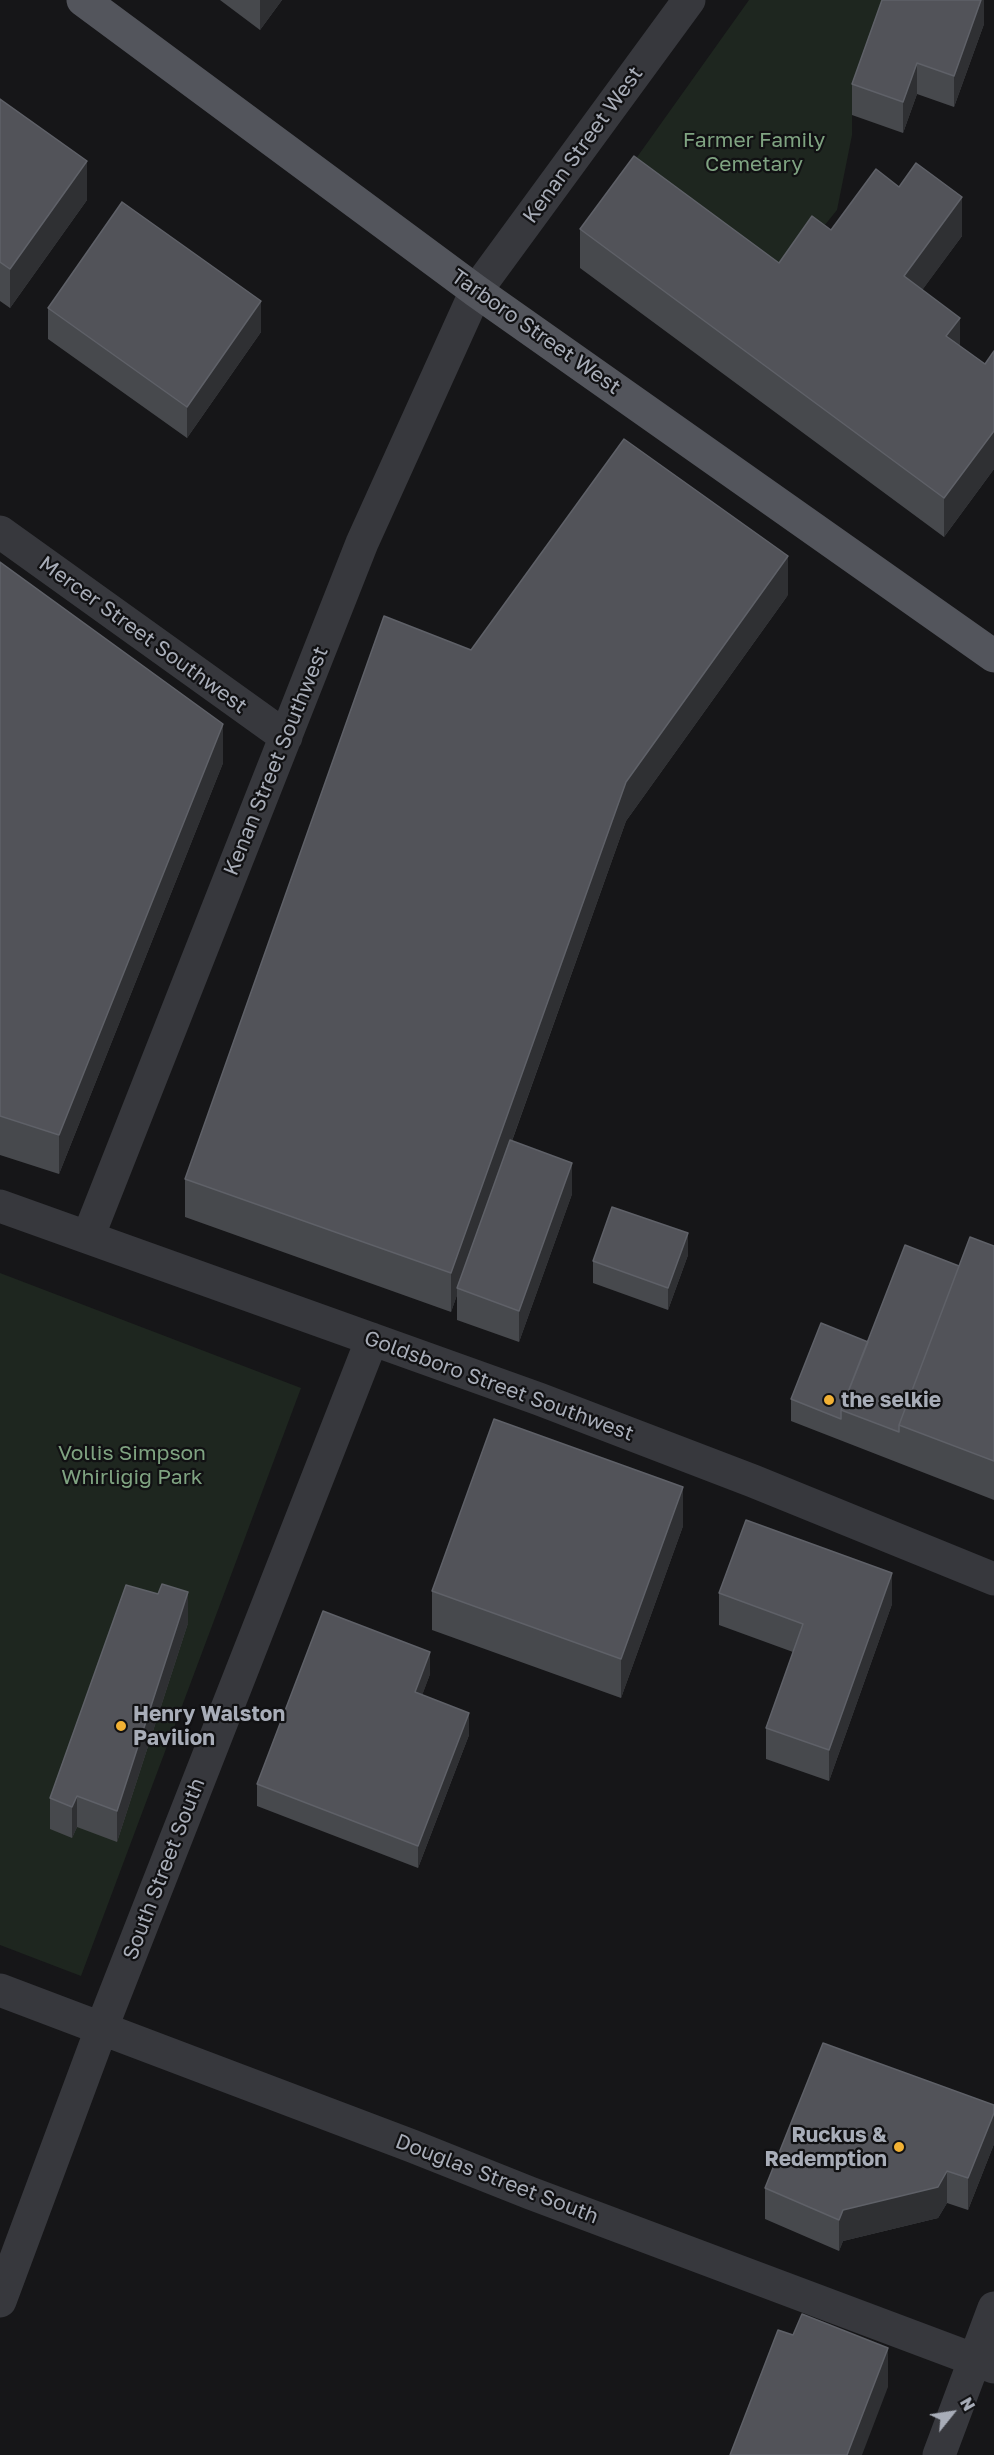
<!DOCTYPE html>
<html>
<head>
<meta charset="utf-8">
<style>
  body { margin:0 }
  #map { position:relative; width:994px; height:2455px; overflow:hidden; background:#161618; font-family:"Golos Text",sans-serif }
  canvas { display:block }
  .north { position:absolute; left:922px; top:2383px; width:60px; height:60px; -webkit-text-stroke:4px #111113; paint-order:stroke; rotate:60deg; font-size:16px; font-weight:700; line-height:24px; text-align:center; color:#a8adb8 }
  .north::after { content:''; display:block; margin:auto; width:21px; height:27px; background:#a8adb8; clip-path:polygon(50% 0,100% 100%,50% 72%,0 100%) }
</style>
</head>
<body>
<div id="map">
<canvas width="994" height="2455"></canvas>
<div class="north">N</div>
</div>
<script>
const ctx = document.querySelector('canvas').getContext('2d');
ctx.lineJoin = 'round';
function fillPath(path, color) {
  ctx.fillStyle = color;
  ctx.fill(path, 'evenodd');
}
function shape(rows) {
  const path = new Path2D();
  for (const r of rows) {
    path.moveTo(r[0], r[1]);
    for (let i = 2; i < r.length; i += 2) path.lineTo(r[i], r[i + 1]);
  }
  return path;
}
function trace(path, color, width, dash) {
  ctx.strokeStyle = color;
  ctx.lineWidth = width;
  ctx.lineCap = dash ? 'butt' : 'round';
  ctx.setLineDash(dash || []);
  ctx.stroke(path);
}
function label(font, color, halo, rows, align = 'center') {
  ctx.font = font + ' "Golos Text",sans-serif';
  ctx.lineWidth = 4.5;
  ctx.setLineDash([]);
  ctx.textBaseline = 'middle';
  ctx.strokeStyle = halo;
  ctx.fillStyle = color;
  for (const [text, x, y, turn = 0] of rows) {
    ctx.save();
    ctx.translate(x, y);
    ctx.rotate((+turn || 0) * Math.PI / 180);
    ctx.textAlign = isNaN(turn) ? turn : align;
    if (halo) ctx.strokeText(text, 0, 0);
    ctx.fillText(text, 0, 0);
    ctx.restore();
  }
}
fillPath(shape([
  [749,0,893,0,852,115,852,135,837,210,778,283,625,174],
  [0,1273,301,1388,81,1976,0,1945]
]), '#1e261f');
trace(shape([
  [0,532,286,737],
  [0,1206,539,1399,753,1481,994,1579],
  [88,1237,362,543,476,291,689,0],
  [0,1990,412,2146,530,2193,994,2367],
  [0,2301,102,2027,372,1339],
  [939,2455,994,2308]
]), '#37383d', 33);
trace(shape([
  [83,0,476,291,994,656]
]), '#53555c', 33);
fillPath(shape([
  [220,0,282,0,260,30],
  [984,0,984,24,954,107,917,94,903,133,852,115,852,84],
  [0,99,87,200,10,308,0,301],
  [899,187,962,236,922,290,960,346,985,364,994,351,994,469,944,537,580,268,580,229,779,263],
  [48,308,261,332,187,438,48,339],
  [0,562,223,763,59,1174,0,1155],
  [788,595,626,821,512,1141,572,1194,519,1342,457,1320,457,1295,451,1312,185,1217,185,1179],
  [994,1246,994,1500,791,1421,791,1399,868,1342,959,1266],
  [688,1255,668,1310,593,1283,593,1261],
  [683,1526,621,1698,432,1630,432,1591],
  [719,1593,892,1604,829,1781,766,1759,766,1728,793,1652,719,1625],
  [188,1623,117,1842,77,1827,72,1838,50,1829,50,1798],
  [430,1674,422,1695,469,1735,418,1868,257,1806,257,1784],
  [994,2105,994,2144,968,2210,947,2203,938,2218,843,2241,839,2251,765,2219,765,2188]
]), '#47494d');
fillPath(shape([
  [260,0,282,0,260,30],
  [981,0,984,0,984,24,954,107,954,76],
  [917,63,917,94,903,133,903,102],
  [87,161,87,200,10,308,10,269],
  [962,197,962,236,904,315,904,276],
  [261,301,261,332,187,438,187,407],
  [960,318,960,357,946,336],
  [994,431,994,469,944,537,944,498],
  [788,556,788,595,626,821,459,1289,457,1288,457,1295,451,1312,451,1273,626,782],
  [223,724,223,763,59,1174,59,1135],
  [572,1163,572,1194,519,1342,519,1311],
  [688,1233,688,1255,668,1310,668,1288],
  [683,1487,683,1526,621,1698,621,1659],
  [892,1573,892,1604,829,1781,829,1750],
  [188,1592,188,1623,117,1842,117,1811],
  [430,1652,430,1674,415,1715,415,1692],
  [469,1713,469,1735,418,1868,418,1846],
  [77,1796,77,1827,72,1838,72,1807],
  [994,2113,994,2144,968,2210,968,2178],
  [947,2171,947,2203,938,2218,843,2241,839,2251,839,2220,843,2210],
  [888,2348,888,2387,862,2455,847,2455]
]), '#2f3033');
const building = shape([
  [882,0,981,0,954,76,917,63,903,102,852,84,882,0],
  [0,99,87,161,10,269,0,262,0,99],
  [634,156,779,263,812,216,831,230,876,169,899,187,916,163,962,197,904,276,960,318,946,336,985,364,994,351,994,431,944,498,580,229,634,156],
  [122,202,261,301,187,407,48,308,122,202],
  [624,439,788,556,626,782,451,1273,185,1179,384,616,471,650,624,439],
  [0,562,223,724,59,1135,0,1116,0,562],
  [510,1140,572,1163,519,1311,457,1288,510,1140],
  [612,1207,688,1233,668,1288,593,1261,612,1207],
  [970,1237,994,1246,994,1461,899,1425,970,1237],
  [905,1245,959,1266,899,1425,899,1432,841,1410,905,1245],
  [821,1323,868,1342,841,1410,841,1419,791,1399,821,1323],
  [494,1419,683,1487,621,1659,432,1591,494,1419],
  [746,1520,892,1573,829,1750,766,1728,803,1624,719,1593,746,1520],
  [162,1584,188,1592,117,1811,77,1796,72,1807,50,1798,126,1585,158,1594,162,1584],
  [323,1611,430,1652,415,1692,469,1713,418,1846,257,1784,323,1611],
  [823,2043,994,2105,994,2113,968,2178,947,2171,938,2187,843,2210,839,2220,765,2188,823,2043],
  [802,2314,888,2348,847,2455,730,2455,778,2330,793,2335,802,2314]
]);
fillPath(building, '#525359');
trace(building, '#5f6168', 1.5);
for (const [x, y, r, color] of [
  [829,1400,6,"#f2b134"],
  [121,1726,6,"#f2b134"],
  [899,2147,6,"#f2b134"]
]) {
  const dot = new Path2D();
  dot.arc(x, y, r, 0, 2 * Math.PI);
  ctx.fillStyle = color;
  ctx.fill(dot);
  trace(dot, '#111113', 2);
}
label('21px', '#7fa381', '#111113', [
  ["Farmer Family",754,140],
  ["Cemetary",754,164],
  ["Vollis Simpson",132,1453],
  ["Whirligig Park",132,1477]
]);
label('21px', '#a8adb8', '#111113', [
  ["Kenan Street West",583,145,-54],
  ["Tarboro Street West",536,332,35],
  ["Mercer Street Southwest",143,635,36],
  ["Kenan Street Southwest",276,761,-68],
  ["Goldsboro Street Southwest",499,1386,20],
  ["South Street South",164,1869,-69],
  ["Douglas Street South",497,2179,21]
]);
label('bold 21px', '#a8adb8', '#111113', [
  ["the selkie",841,1400],
  ["Henry Walston",133,1714],
  ["Pavilion",133,1738],
  ["Ruckus &",887,2135,"right"],
  ["Redemption",887,2159,"right"]
], 'left');
</script>
</body>
</html>
